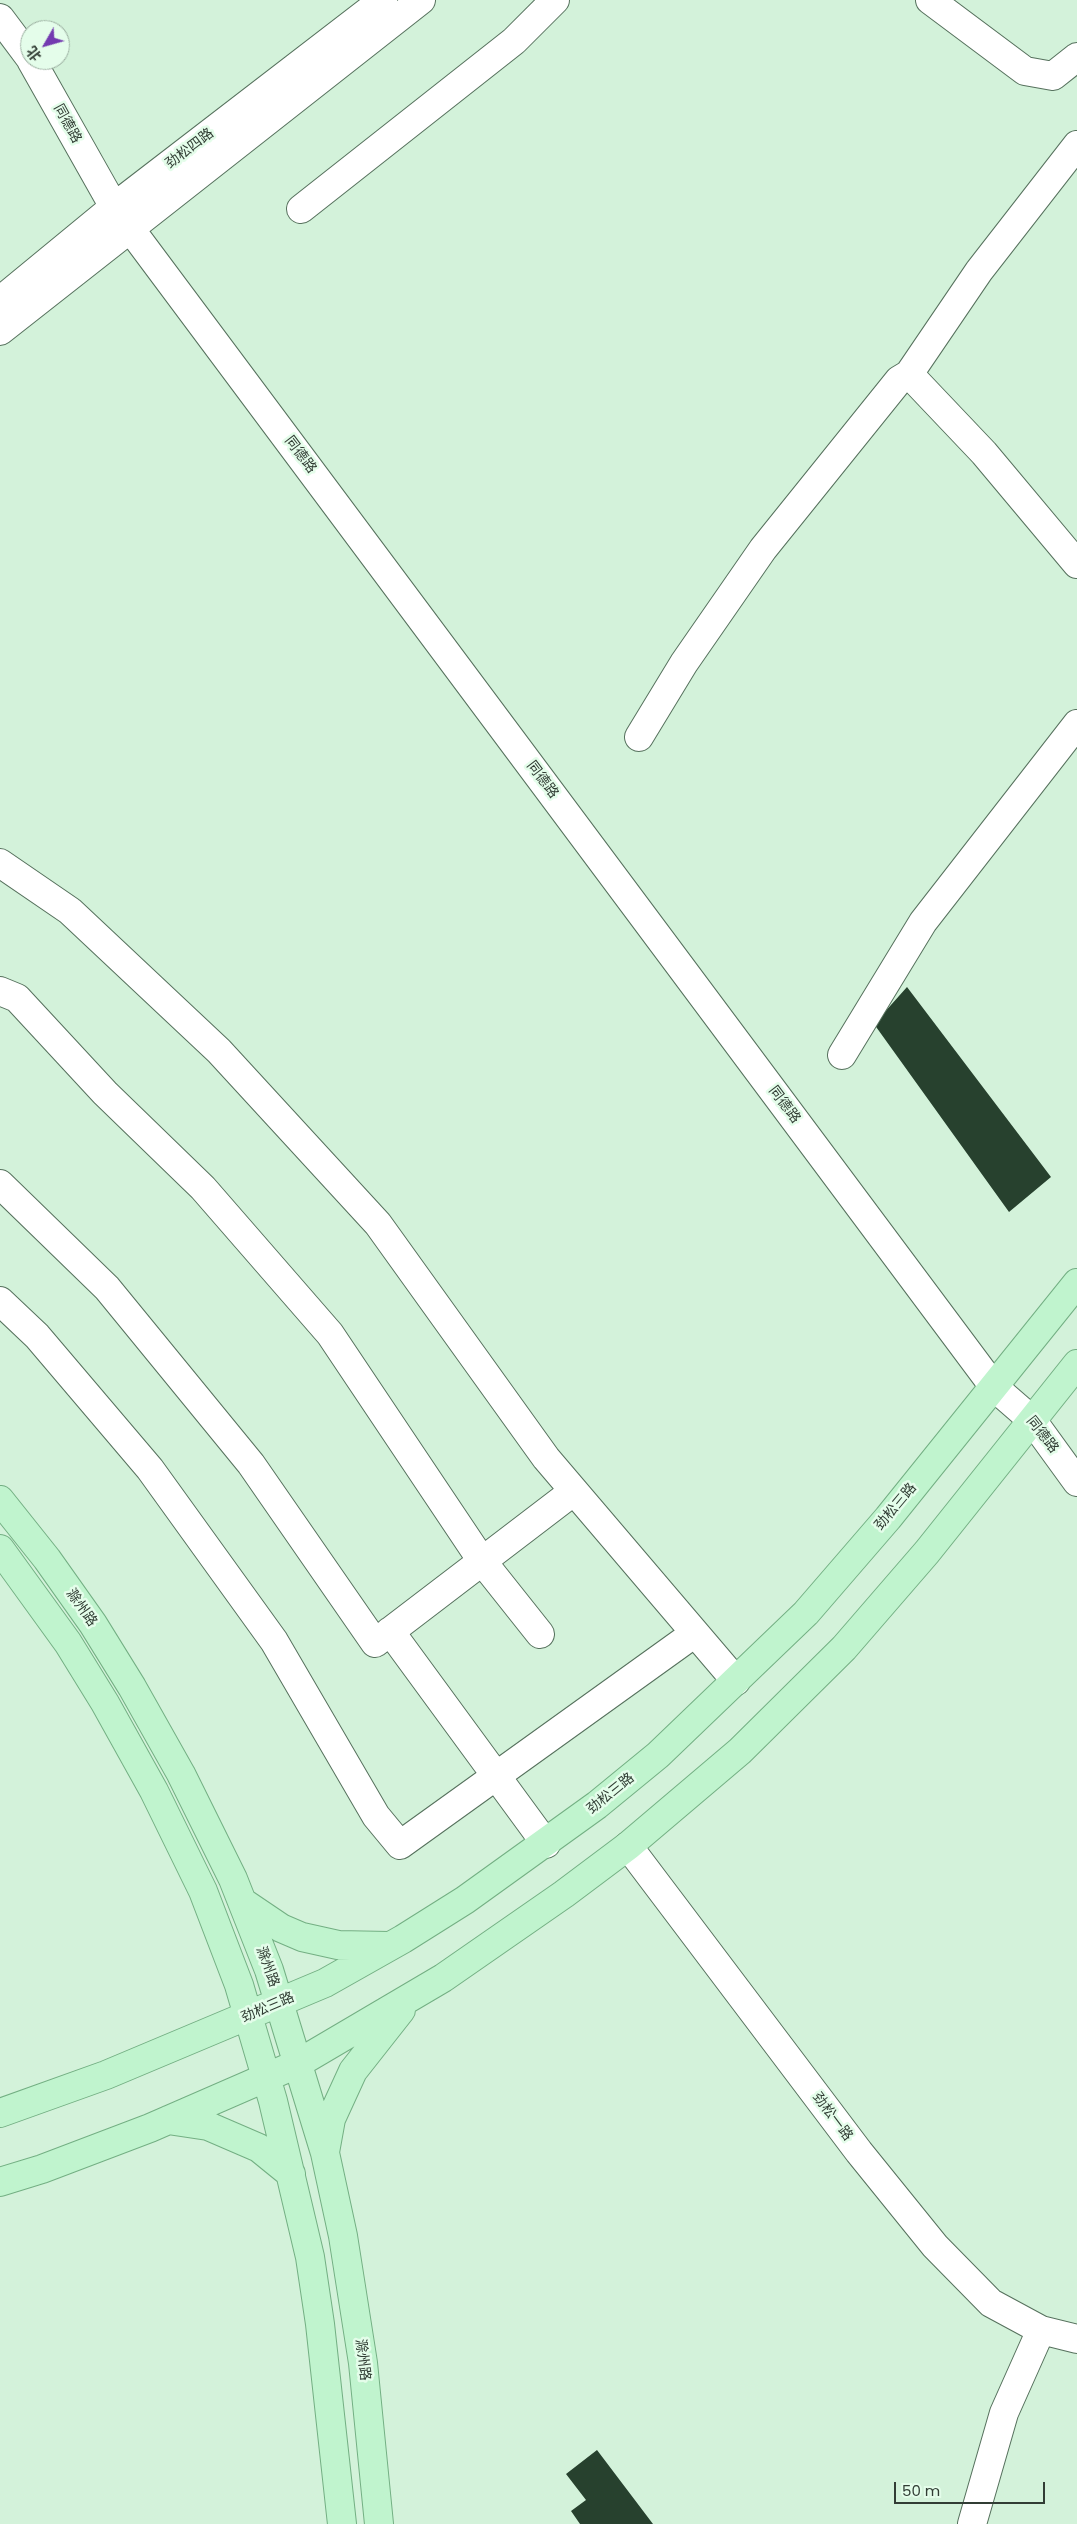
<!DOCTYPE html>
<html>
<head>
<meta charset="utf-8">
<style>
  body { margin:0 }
  #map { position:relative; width:1077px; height:2524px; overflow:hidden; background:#d3f2da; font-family:Poppins,"Noto Sans SC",sans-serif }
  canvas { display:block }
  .north { position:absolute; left:20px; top:20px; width:50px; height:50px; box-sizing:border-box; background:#e4fdea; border:1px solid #9cb0a1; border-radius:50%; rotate:232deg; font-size:14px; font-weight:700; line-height:20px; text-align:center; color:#313d34 }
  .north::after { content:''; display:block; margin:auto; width:18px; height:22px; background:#733ab0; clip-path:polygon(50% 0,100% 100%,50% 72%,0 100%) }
  .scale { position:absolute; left:894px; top:2482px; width:151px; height:22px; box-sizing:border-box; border:2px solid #313d34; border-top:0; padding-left:6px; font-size:15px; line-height:18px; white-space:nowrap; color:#313d34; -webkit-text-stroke:4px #e4fdea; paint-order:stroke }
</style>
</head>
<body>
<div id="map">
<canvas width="1077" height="2524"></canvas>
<div class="north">北</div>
<div class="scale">50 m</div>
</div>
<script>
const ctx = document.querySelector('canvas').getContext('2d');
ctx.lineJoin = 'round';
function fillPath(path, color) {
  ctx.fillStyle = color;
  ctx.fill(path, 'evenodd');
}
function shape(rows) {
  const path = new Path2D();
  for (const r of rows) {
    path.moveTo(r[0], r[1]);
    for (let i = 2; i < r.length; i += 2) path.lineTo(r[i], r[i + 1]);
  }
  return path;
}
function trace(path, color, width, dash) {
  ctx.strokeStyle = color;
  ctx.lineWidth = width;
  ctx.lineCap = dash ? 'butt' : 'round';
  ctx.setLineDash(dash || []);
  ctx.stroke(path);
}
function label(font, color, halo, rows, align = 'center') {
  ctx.font = font + ' Poppins,"Noto Sans SC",sans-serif';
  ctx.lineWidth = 5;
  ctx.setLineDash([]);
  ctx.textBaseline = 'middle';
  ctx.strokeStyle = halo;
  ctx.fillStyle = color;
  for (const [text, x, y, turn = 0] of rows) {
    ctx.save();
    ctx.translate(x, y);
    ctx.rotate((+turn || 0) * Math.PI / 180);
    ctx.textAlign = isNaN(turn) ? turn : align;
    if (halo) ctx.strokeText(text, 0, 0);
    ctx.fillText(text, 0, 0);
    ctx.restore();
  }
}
fillPath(shape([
  [907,987,1051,1177,1009,1212,874,1024],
  [597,2450,653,2524,580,2524,571,2511,586,2500,566,2474]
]), '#27412e');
const minor = shape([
  [930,0,1025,71,1053,76,1077,57],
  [0,18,30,58],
  [31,60,114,207,994,1387,1032,1420,1077,1482],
  [301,209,514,41,555,0],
  [0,301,114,207,383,0],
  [0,331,421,0],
  [909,374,984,453,1077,564],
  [639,737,684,663,763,549,899,380,909,374,979,271,1077,145],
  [0,863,70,911,219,1051,378,1224,546,1458,736,1681],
  [0,991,17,998,105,1093,203,1188,330,1334,482,1561,540,1634],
  [842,1055,923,922,1077,724],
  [0,1184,107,1288,251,1464,375,1643,574,1491],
  [0,1301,37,1336,150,1469,274,1641,376,1816,400,1845,695,1633],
  [390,1631,546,1844],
  [628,1846,859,2152,935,2246,991,2303,1041,2330,1077,2339],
  [972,2524,1004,2413,1041,2330]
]);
const major = shape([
  [0,1500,47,1559,93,1624,132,1687,181,1774,233,1879,269,1970,325,2153,343,2236,363,2363,379,2524],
  [0,1549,68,1643,105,1703,154,1791,203,1891,239,1985,273,2101,310,2257,320,2324,342,2524],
  [244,1903,281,1928,302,1937,338,1945,389,1946],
  [0,2113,106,2075,325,1983,403,1939,465,1900,597,1805,658,1755,806,1613,888,1518,1077,1283],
  [168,2120,208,2126,259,2148,291,2174],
  [325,2152,331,2119,353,2071,401,2010],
  [0,2182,42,2169,150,2128,297,2064,443,1978,564,1894,628,1846,740,1751,844,1648,927,1552,1077,1364]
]);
trace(minor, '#56715d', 30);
trace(major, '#73af83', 30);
trace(minor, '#fff', 28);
trace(major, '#c0f4ce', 28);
label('14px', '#313d34', '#e4fdea', [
  ["同德路",67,124,61],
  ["劲松四路",190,149,-37],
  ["同德路",300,455,53],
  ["同德路",542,780,53],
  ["同德路",784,1105,53],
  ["同德路",1042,1435,52],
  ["劲松三路",896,1507,-50],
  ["滁州路",81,1608,55],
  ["劲松三路",611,1794,-39],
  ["滁州路",267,1967,70],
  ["劲松三路",268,2008,-23],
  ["劲松一路",832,2117,53],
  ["滁州路",362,2360,83]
]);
</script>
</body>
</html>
